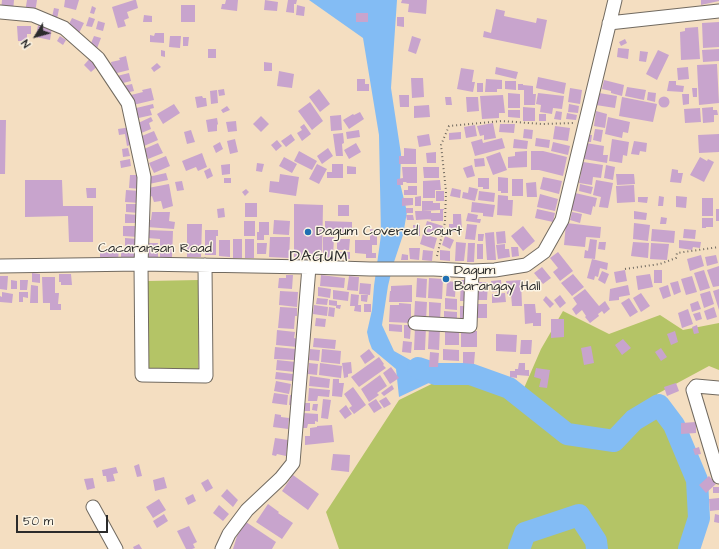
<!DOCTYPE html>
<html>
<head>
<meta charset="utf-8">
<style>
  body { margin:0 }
  #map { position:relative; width:719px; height:549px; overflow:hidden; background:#f4dec1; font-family:"Architects Daughter",sans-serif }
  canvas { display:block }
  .north { position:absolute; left:16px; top:16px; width:40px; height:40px; -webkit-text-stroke:3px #fcf5e5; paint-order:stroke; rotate:233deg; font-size:11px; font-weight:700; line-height:16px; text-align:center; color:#2b2b2b }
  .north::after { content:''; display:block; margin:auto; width:14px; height:18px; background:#2b2b2b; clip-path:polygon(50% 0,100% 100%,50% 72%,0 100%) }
  .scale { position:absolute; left:16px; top:515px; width:92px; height:18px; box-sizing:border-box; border:2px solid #2b2b2b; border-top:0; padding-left:5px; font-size:12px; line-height:14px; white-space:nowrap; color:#2b2b2b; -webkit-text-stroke:3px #fcf5e5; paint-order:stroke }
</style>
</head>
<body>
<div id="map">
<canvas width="719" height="549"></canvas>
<div class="north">N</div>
<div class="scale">50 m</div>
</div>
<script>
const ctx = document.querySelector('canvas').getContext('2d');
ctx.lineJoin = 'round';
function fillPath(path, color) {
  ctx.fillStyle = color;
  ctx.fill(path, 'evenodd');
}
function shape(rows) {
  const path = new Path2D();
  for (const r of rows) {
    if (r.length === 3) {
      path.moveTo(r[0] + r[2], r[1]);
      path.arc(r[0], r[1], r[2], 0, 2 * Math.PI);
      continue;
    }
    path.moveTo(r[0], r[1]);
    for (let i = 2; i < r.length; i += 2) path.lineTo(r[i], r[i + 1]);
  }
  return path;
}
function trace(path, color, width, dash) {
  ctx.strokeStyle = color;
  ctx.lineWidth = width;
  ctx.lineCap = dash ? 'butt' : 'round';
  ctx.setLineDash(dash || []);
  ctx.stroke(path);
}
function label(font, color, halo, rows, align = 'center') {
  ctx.font = font + ' "Architects Daughter",sans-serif';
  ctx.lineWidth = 3;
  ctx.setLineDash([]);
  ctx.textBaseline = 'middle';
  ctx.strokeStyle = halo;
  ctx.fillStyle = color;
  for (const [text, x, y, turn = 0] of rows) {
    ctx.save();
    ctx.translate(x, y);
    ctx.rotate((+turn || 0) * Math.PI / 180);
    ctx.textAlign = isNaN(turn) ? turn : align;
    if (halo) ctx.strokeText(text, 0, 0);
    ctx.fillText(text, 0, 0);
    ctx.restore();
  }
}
fillPath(shape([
  [199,280,198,373,149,373,148,281],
  [563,311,609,334,660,315,683,330,719,323,719,370,709,366,657,394,696,458,704,515,696,549,339,549,326,512,399,400,452,374,521,395,541,349]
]), '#b4c466');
fillPath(shape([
  [309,0,397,0,391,88,401,154,400,183,407,212,403,235,393,265,388,286,382,325,394,351,421,366,448,374,399,397,396,369,372,349,369,341,367,332,372,310,374,286,381,235,379,135,363,38]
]), '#83bcf4');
trace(shape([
  [418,368,436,374,470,374,509,388,567,434,614,441,634,420,659,405,674,425,697,480,699,518,689,549],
  [519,549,525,533,579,515,596,541,597,549]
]), '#83bcf4', 22);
fillPath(shape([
  [2,0,14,0,13,12,1,11],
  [27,0,37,0,35,13,25,12],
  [65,0,79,0,76,10,64,7],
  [134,0,136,0,138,8,127,12,129,18,124,20,126,26,118,28,112,7],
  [226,0,238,0,237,11,221,9,222,4,225,4],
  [265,0,278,2,277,11,264,10],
  [288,0,297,0,296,4,294,4,294,13,286,12],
  [402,0,427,0,426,14,408,12,409,4,401,3],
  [701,0,719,0,719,1,701,5],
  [181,5,195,5,195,22,181,22],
  [297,5,305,7,304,16,296,15],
  [92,6,96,8,94,14,90,13],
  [54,8,59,9,57,19,52,17],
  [496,9,505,11,504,16,536,23,537,18,547,20,541,49,483,37,484,31,491,33],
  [356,13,368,13,368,22,356,22],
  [144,15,152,16,152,22,143,22],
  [89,17,95,19,92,27,86,26],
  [397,17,404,17,404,27,397,26],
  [72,18,84,23,79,33,67,28],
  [98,21,105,23,103,31,96,29],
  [719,22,719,47,703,48,702,23],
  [38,25,52,28,50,40,36,37],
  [17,26,31,26,31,34,27,34,27,41,18,41],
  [698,27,700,59,681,60,680,32,685,31,685,28],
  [155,33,164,33,164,43,150,42,150,35,154,36],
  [60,36,66,40,63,45,57,41],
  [94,36,101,38,96,51,89,48],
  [170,36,181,36,180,48,169,47],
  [412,36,421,39,416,54,408,51],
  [183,37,189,37,188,46,183,46],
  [625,39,627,43,621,46,619,42],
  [618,48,629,49,628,59,617,57],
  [208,49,216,49,216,58,208,58],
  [719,49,719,61,703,62,702,50],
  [161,50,165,51,165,57,161,56],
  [658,50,669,55,657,80,646,74],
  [640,51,648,52,646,62,639,61],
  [92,56,100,64,91,72,84,65],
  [126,56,129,70,113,74,111,62,120,60,119,58],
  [264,62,272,63,272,71,264,71],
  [157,63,161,67,154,72,151,68],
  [717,64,719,103,699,105,697,65],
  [496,67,518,72,516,79,495,74],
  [688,67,689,79,678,80,677,68],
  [461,68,474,70,472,82,475,82,473,92,457,89],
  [279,71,294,74,292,88,277,86],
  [129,73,131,81,119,84,117,76],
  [538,77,566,83,564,94,536,88],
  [411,78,423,78,424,97,412,98],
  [357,79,365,79,365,84,369,84,369,91,357,91],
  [486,79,502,80,502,89,497,89,497,92,485,92],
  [604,80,624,85,622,96,611,93,611,91,602,89],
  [505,81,516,81,516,90,505,89],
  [669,81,676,81,676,85,684,86,683,92,667,91],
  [477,83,483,83,483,92,477,92],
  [132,84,134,91,125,93,123,86],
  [518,84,523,84,523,85,533,86,533,94,536,94,535,105,524,105,524,90,518,90],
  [627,87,646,90,644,100,625,96],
  [151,88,154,100,133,105,131,95,143,92,142,90],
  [570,88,582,90,580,104,568,102],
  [692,88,697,88,697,97,693,97],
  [224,89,225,95,219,96,218,90],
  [319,89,330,104,320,112,309,97],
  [217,90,218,103,211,104,210,91],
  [648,92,656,93,655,102,647,100],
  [508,93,520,94,520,108,508,108],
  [538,93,564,96,562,109,553,108,552,114,540,112,541,105,536,104],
  [599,93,617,96,615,108,596,105],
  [682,94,689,94,689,104,683,105],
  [399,95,409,95,409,107,400,107],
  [503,95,505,113,499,113,499,118,482,119,480,96],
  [202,96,203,98,206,98,207,106,197,108,195,97],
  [664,102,5.5],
  [445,97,451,97,452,105,446,105],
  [466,97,478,97,479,111,467,112],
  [622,97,657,104,653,122,619,116],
  [310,102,323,121,312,130,298,111],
  [153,104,154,108,150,109,152,115,134,119,132,109],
  [174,104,180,113,163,124,157,114],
  [569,104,579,106,578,113,568,112],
  [429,105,430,117,414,118,414,106],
  [227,106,230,110,223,113,221,110],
  [523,107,535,108,535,121,523,121],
  [713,107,713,110,717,110,718,115,714,115,714,122,703,123,702,108],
  [700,108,701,122,685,123,684,109],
  [508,110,520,110,520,118,508,117],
  [556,111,562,112,561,120,554,119],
  [596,111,607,114,605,128,594,126],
  [360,112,364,119,349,129,343,120,353,114,354,115],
  [567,113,577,115,576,120,566,119],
  [539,114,546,114,546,121,539,121],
  [341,115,342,130,331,131,330,116],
  [261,116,269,124,261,132,253,124],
  [151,117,153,121,149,123,151,129,139,134,134,125],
  [608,117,630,122,628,133,623,132,622,138,605,134],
  [217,118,218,124,217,125,217,131,208,132,206,120],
  [0,120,6,120,5,174,0,174],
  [236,121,237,131,228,132,226,122],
  [493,123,496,138,484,140,484,135,480,136,477,126],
  [304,124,311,134,302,141,297,133,302,130,300,127],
  [500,124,515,124,514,133,499,132],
  [475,125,477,136,466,138,464,127],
  [555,126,570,128,568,141,553,139],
  [131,127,133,144,127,146,125,134,119,135,118,129],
  [524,129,533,130,532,139,523,138],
  [595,129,603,130,601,142,593,140],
  [191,130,195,142,187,144,184,132],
  [359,130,360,137,347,139,346,132],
  [154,131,158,140,144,146,143,143,137,138],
  [461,132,461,139,449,140,449,133],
  [343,133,344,143,342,144,343,156,336,156,333,134],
  [291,134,295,140,286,147,281,141],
  [429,134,431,145,419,147,417,136],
  [719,134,719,152,699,153,698,135],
  [589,135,592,135,591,142,588,142],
  [502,138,505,148,475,156,471,142,482,139,483,143],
  [536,138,550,140,549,148,535,146],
  [235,139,238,152,230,154,227,141],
  [514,139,528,141,527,149,513,148],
  [612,139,629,142,627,156,623,155,622,163,609,161],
  [277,140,282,146,276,151,271,145],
  [634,141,647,143,646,152,640,151,639,155,631,154],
  [220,142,223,149,216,153,213,146],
  [553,142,570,146,568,155,551,151],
  [158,143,163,153,148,159,144,149],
  [356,143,361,152,349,159,344,150],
  [586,143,604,146,603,155,608,155,607,163,584,159],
  [128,148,130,156,123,157,122,149],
  [328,148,333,156,322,164,317,156],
  [404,148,416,149,416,164,399,164,399,156,404,156],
  [299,151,317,161,312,170,294,161],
  [527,151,527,167,508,168,508,157,515,156,515,152],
  [531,151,543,151,567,157,563,176,539,170,531,170],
  [436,152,436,163,427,163,426,153],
  [500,152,507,170,493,175,486,157],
  [202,153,207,167,198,171,196,167,186,171,182,161],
  [166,156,170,166,154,173,149,163],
  [284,157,297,164,292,173,279,166],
  [700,157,707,161,708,159,714,162,704,182,690,175],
  [484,158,485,166,475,167,474,159],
  [130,159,131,166,121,168,120,161],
  [583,162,603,165,601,178,593,177,592,185,579,183],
  [257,163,264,164,262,172,256,171],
  [230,164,230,174,222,175,221,165],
  [317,164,327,169,319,184,309,179],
  [332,164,343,164,343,178,327,178,327,172,332,172],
  [472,165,475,176,467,178,463,168],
  [606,165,615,167,613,180,604,178],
  [347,166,356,167,356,174,347,174],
  [402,167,417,167,417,183,406,183,407,182,403,182,403,185,397,185,397,179,403,178],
  [423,167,439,167,439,178,424,178],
  [210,168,213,176,207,179,204,171],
  [672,169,678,170,678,173,683,173,681,183,670,182],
  [166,173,168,180,149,184,148,177],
  [280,174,299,177,296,196,269,192,270,181,279,182],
  [616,174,634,174,635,184,617,185],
  [130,175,140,175,140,189,129,188],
  [498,177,508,178,508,193,501,193,501,191,498,191],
  [543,177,562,181,559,194,540,189],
  [224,178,231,178,231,183,224,183],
  [478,178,489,178,489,189,483,189,483,187,478,187],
  [512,179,523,179,523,196,512,196],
  [25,180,62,180,63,206,93,206,93,242,69,242,68,216,25,217],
  [440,180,441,190,435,190,435,198,423,198,423,181],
  [596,180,613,183,608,208,599,207,601,197,593,195],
  [182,181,184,190,177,191,175,182],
  [536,182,537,197,527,197,526,183],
  [169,184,173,206,163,209,161,201,154,202,152,196,150,197,148,188],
  [580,184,593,187,591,194,579,191],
  [634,185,635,202,617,203,616,186],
  [408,186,417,186,417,195,404,195,404,190,408,190],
  [469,187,478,189,475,201,462,198,463,192,468,193],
  [86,188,96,188,96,198,87,198],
  [452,188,461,190,460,198,450,196],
  [246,189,249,192,245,196,242,192],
  [126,190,140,191,140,203,125,202],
  [436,191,444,191,444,201,436,201],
  [479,191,495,193,494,202,478,200],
  [575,193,597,198,595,207,593,206,591,215,571,210],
  [540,194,558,199,555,211,537,207],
  [498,195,508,196,508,200,513,200,512,216,497,215],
  [421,196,421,206,415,206,415,197],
  [659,196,664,197,663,206,658,206],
  [676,196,687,197,686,208,676,207],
  [638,197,648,197,647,203,638,202],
  [402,198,413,198,413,205,402,206],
  [702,198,713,198,713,216,702,216],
  [422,201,433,201,433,203,440,203,440,209,444,209,444,210,443,210,443,221,431,221,431,213,440,213,440,210,422,211],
  [472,202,495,205,493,217,483,216,483,213,471,212],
  [245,203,257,203,257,217,245,217],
  [126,204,139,204,139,213,126,212],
  [294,204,323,205,322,259,294,258],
  [338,205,349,205,349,216,338,216],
  [224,208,225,217,218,218,217,209],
  [406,208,413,208,413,213,406,213],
  [537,209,555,213,553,222,535,218],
  [716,209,719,209,719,221,716,221],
  [415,211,431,211,431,219,416,220],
  [634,211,647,213,646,220,634,219],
  [152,212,170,212,169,221,175,222,174,229,147,227,148,220,151,220],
  [572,212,582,214,580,223,570,220],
  [468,213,478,215,477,219,481,219,480,223,466,221],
  [125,214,139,215,139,223,125,223],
  [453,214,461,214,462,232,449,232,449,224,453,224],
  [406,215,413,215,414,220,407,220],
  [661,217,667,218,666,224,660,224],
  [702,218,713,218,713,227,706,227,706,228,702,228],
  [274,220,290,221,289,235,273,234],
  [244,221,255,221,255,236,244,236],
  [325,221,352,222,352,235,325,235],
  [427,221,443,226,439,236,424,231],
  [259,222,269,222,269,235,264,235,264,240,257,240,257,232,259,232],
  [566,223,601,227,600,238,586,237,585,247,564,245],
  [634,223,650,225,648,241,633,239],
  [187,224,202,224,201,257,187,257],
  [467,224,477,225,475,240,465,239],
  [413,225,420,225,420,236,413,236],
  [123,226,138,226,138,237,123,236],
  [523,226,535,241,523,251,511,236],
  [370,229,377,230,377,245,372,245,372,253,376,253,376,258,366,258,366,254,355,253,355,240,370,240],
  [652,229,675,231,674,243,651,241],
  [684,229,696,230,695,239,683,238],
  [148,230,173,231,172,258,160,257,160,239,147,238],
  [205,230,218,230,218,236,216,236,216,255,205,255],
  [505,231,506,243,497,244,496,232],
  [494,232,496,260,487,260,485,233],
  [423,234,437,238,434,249,420,244],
  [478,234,484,234,483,241,478,241],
  [445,236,454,240,450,249,442,245],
  [270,237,290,237,289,258,269,257],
  [323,237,334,237,333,258,323,257],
  [125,238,138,239,137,248,125,248],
  [233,239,242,239,242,258,233,258],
  [245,239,254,239,254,258,245,258],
  [337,239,350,239,349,250,337,250],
  [590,239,597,240,595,259,584,258,585,250,588,251],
  [219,240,230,240,230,257,219,256],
  [679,240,701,242,700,248,693,247,692,250,679,248],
  [456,242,466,243,464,261,455,261],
  [599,242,606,242,605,250,598,249],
  [633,242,649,243,648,258,631,256],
  [148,243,158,243,158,258,148,258],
  [257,243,267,243,266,254,257,254],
  [468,243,475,243,474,262,467,262],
  [651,243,669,244,667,260,650,259],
  [477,244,483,244,483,259,477,259],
  [505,244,505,249,509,249,510,257,498,259,496,245],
  [511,247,518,247,519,256,512,257],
  [409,248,420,248,419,260,410,259],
  [121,250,137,251,137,258,121,258],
  [423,250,433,251,432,261,422,260],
  [440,250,450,251,450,261,440,260],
  [100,251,119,251,118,259,100,259],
  [337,252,350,252,350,259,337,259],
  [558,252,573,271,560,281,553,272,558,268,550,258],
  [402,254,408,255,408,260,401,260],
  [701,255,704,266,690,271,687,259],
  [716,255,718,263,707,266,705,257],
  [592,259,608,263,607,270,600,268,598,277,595,276,594,280,587,278],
  [719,266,719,286,713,287,707,270],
  [542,267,551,278,543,284,534,273],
  [625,270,627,281,616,283,614,272],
  [654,270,662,270,662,283,654,283],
  [704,270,710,288,700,291,694,273],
  [602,271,609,274,605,284,598,280],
  [32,273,40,274,40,283,32,282],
  [59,274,71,274,72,285,61,285,61,282,59,282],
  [573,274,584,287,572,296,561,283],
  [650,274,653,287,638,290,636,276],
  [286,275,293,275,292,289,278,288,279,278,286,278],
  [321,275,345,278,344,288,320,286],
  [0,276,8,276,7,290,0,289],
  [349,276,359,277,358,291,347,290],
  [692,276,697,292,686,295,681,279],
  [42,277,55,277,55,293,59,293,58,304,61,304,61,310,50,310,50,303,43,303],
  [417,278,427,279,426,298,416,297],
  [429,278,443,279,442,299,428,298],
  [11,280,17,281,17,289,11,289],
  [20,280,28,280,27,290,20,290],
  [461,280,470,280,469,301,460,301],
  [501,280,502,291,492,292,491,281],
  [521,280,522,306,512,306,511,294,507,294,506,281],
  [447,281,456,282,455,297,446,296],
  [678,281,681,292,674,295,670,283],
  [477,282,488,282,487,300,476,300],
  [360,283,371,284,370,295,359,294],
  [31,285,38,286,38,303,30,303],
  [412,285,412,302,389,302,390,291,391,291,391,286],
  [628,285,630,295,619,297,619,300,609,301,610,289],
  [668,285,671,296,663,299,659,288],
  [318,287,331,289,330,298,318,296],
  [585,289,599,306,605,301,610,309,604,314,602,311,598,314,599,316,590,323,585,317,586,316,582,310,576,315,572,309,577,304,573,298],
  [719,289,719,310,713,291],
  [333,290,349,292,348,301,333,299],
  [280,291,298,292,297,307,279,305],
  [710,291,714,304,704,308,700,294],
  [2,292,13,294,12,303,0,302,0,296,2,297],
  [19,292,28,292,28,298,23,297,23,302,19,302],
  [505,293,506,302,492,303,492,294],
  [641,293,650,306,641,312,633,298],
  [351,294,359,295,358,305,361,305,361,312,354,311,355,306,350,306],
  [361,295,368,295,367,302,361,301],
  [560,295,566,303,560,308,554,300],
  [546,296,554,304,550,308,543,300],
  [317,298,328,299,327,305,316,304],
  [445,298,457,299,457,310,445,309],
  [629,298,638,312,630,317,621,303],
  [329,300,337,301,337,305,341,305,340,309,336,308,336,306,329,305],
  [415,301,427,302,426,320,414,320],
  [698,301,701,309,692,312,690,304],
  [429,302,441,303,440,321,429,320],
  [399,303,411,304,411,323,389,322,390,305,399,305],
  [364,304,371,304,371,312,364,312],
  [478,304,487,304,487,318,477,318],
  [524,304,535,304,536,313,541,313,541,326,533,326,533,323,525,324],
  [314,305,328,307,327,316,313,314],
  [460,306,469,306,468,322,460,322],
  [280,307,297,308,297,316,295,316,294,329,278,328],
  [329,307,335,308,334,317,328,316],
  [714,307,717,317,707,320,704,311],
  [688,309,693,324,682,328,678,313],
  [444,311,457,312,457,323,444,322],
  [700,312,702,319,696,321,693,314],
  [316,318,326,319,325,327,315,326],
  [551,319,564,319,564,337,551,338],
  [389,324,402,325,402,332,389,331],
  [404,325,411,325,410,339,404,338],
  [697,325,699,333,694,334,692,327],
  [415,327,426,327,425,350,414,350],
  [429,327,440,328,439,350,428,349],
  [445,328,459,328,459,345,445,345],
  [277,330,295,332,294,338,298,339,297,347,276,345],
  [461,330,477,331,477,347,461,347],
  [675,331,678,342,671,345,667,334],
  [496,334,517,335,516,352,496,351],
  [314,338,336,340,335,349,313,347],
  [623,339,631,348,622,355,615,345],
  [521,340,532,340,531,354,520,354],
  [403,341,412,342,411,353,402,352],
  [591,346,594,363,584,365,581,348],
  [275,347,296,349,295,360,274,359],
  [661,348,667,357,661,361,655,352],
  [310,349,320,350,319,361,309,360],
  [322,349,341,351,340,364,321,362],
  [369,349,375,357,365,364,360,356],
  [443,349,459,350,459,361,443,360],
  [430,352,439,353,438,367,429,367],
  [463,352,475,352,474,364,463,363],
  [379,357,384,364,383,365,386,368,359,387,351,377],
  [277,360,296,362,295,372,276,370],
  [351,362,352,373,348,374,348,377,344,378,342,363],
  [309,363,318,364,317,375,308,374],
  [320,363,342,366,341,378,319,375],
  [519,363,525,363,525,370,529,370,529,376,517,375,517,378,510,377,510,371,515,371,515,369,518,369],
  [391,367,399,378,390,384,383,373],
  [536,368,550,370,547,388,539,387,541,379,534,377],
  [276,372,293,374,293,381,275,379],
  [380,375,387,386,377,393,379,395,369,402,361,389],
  [310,376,330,379,329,388,309,386],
  [333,379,339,379,339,383,344,383,342,397,332,396],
  [276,381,291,384,289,394,274,391],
  [676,383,679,391,667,396,664,387],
  [392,385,394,389,384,396,381,393],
  [353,387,366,405,354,414,349,408,352,406,344,394],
  [309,388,330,390,329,397,318,396,317,401,308,401],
  [274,393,288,395,287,405,272,403],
  [290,395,296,396,294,405,289,405],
  [386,397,391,404,384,408,379,401],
  [323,399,331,400,328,419,321,418],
  [376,399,382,408,374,413,368,404],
  [304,403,310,403,310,411,304,411],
  [313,404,318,404,317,411,312,410],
  [346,405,352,414,345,419,339,411],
  [303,413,318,414,318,422,315,421,315,424,308,424,307,428,302,428],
  [275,414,281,415,281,417,289,418,288,429,273,427],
  [696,422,696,433,681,434,681,423],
  [332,425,334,442,305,445,305,436,310,436,310,428,317,427,317,426],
  [275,438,288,440,286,456,277,454,276,456,272,455],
  [699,447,701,454,695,455,693,449],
  [333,454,350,455,349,472,331,470],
  [139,464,142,476,137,477,134,466],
  [116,467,118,473,113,474,115,481,107,482,106,476,103,476,102,470],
  [293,475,319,494,308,510,282,491],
  [709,476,716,484,706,493,699,485],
  [164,477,167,488,155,491,153,480],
  [93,478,95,488,87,490,84,479],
  [208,479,213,488,206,492,201,483],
  [713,487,719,487,719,493,713,493],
  [227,489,238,500,233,507,221,496],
  [193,494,196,501,188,505,185,498],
  [719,498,719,510,710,511,709,499],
  [159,499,166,510,153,518,146,507],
  [268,504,279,512,278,513,293,523,282,539,256,522],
  [219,505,229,514,223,521,213,513],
  [164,514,168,521,157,528,153,521],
  [715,514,719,515,719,523,714,522],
  [246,522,276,542,272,549,233,549,237,536],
  [189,526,197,542,193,544,195,548,192,549,186,549,177,531],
  [139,544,142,549,134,549,133,547]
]), '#c8a4cd');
const minor = shape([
  [0,12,33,15,64,28,98,58,128,103,144,177,141,264,142,375,206,376,205,265],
  [609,23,719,11],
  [0,266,141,264,309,267,370,269,434,269,472,271,495,270,526,265,544,252,562,220,615,0],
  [415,323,470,326,472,271],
  [719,388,696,386,693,390,719,477],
  [93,507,116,549],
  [222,549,229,534,247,510,281,478,293,463,309,267]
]);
trace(minor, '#716a60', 15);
trace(shape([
  [437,256,445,222,446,191,441,145,449,126,502,121,542,124,573,123],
  [625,269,660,264,676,258,677,253,719,247]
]), '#716a60', 2, [1, 3]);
trace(minor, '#fff', 13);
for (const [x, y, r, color] of [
  [308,232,4,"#1f6fb2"],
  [446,279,4,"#1f6fb2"]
]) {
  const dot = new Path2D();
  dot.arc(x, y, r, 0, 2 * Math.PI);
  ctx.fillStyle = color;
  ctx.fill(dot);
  trace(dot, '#fcf5e5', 1.5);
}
label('14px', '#2b2b2b', '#fcf5e5', [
  ["Dagum Covered Court",316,232],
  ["Dagum",454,271],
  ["Barangay Hall",454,287]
], 'left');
label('14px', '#2b2b2b', '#fcf5e5', [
  ["Cacaransan Road",155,249]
]);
ctx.letterSpacing = '1px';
label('16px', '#2b2b2b', '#fcf5e5', [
  ["DAGUM",319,258]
]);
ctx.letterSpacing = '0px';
</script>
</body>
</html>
